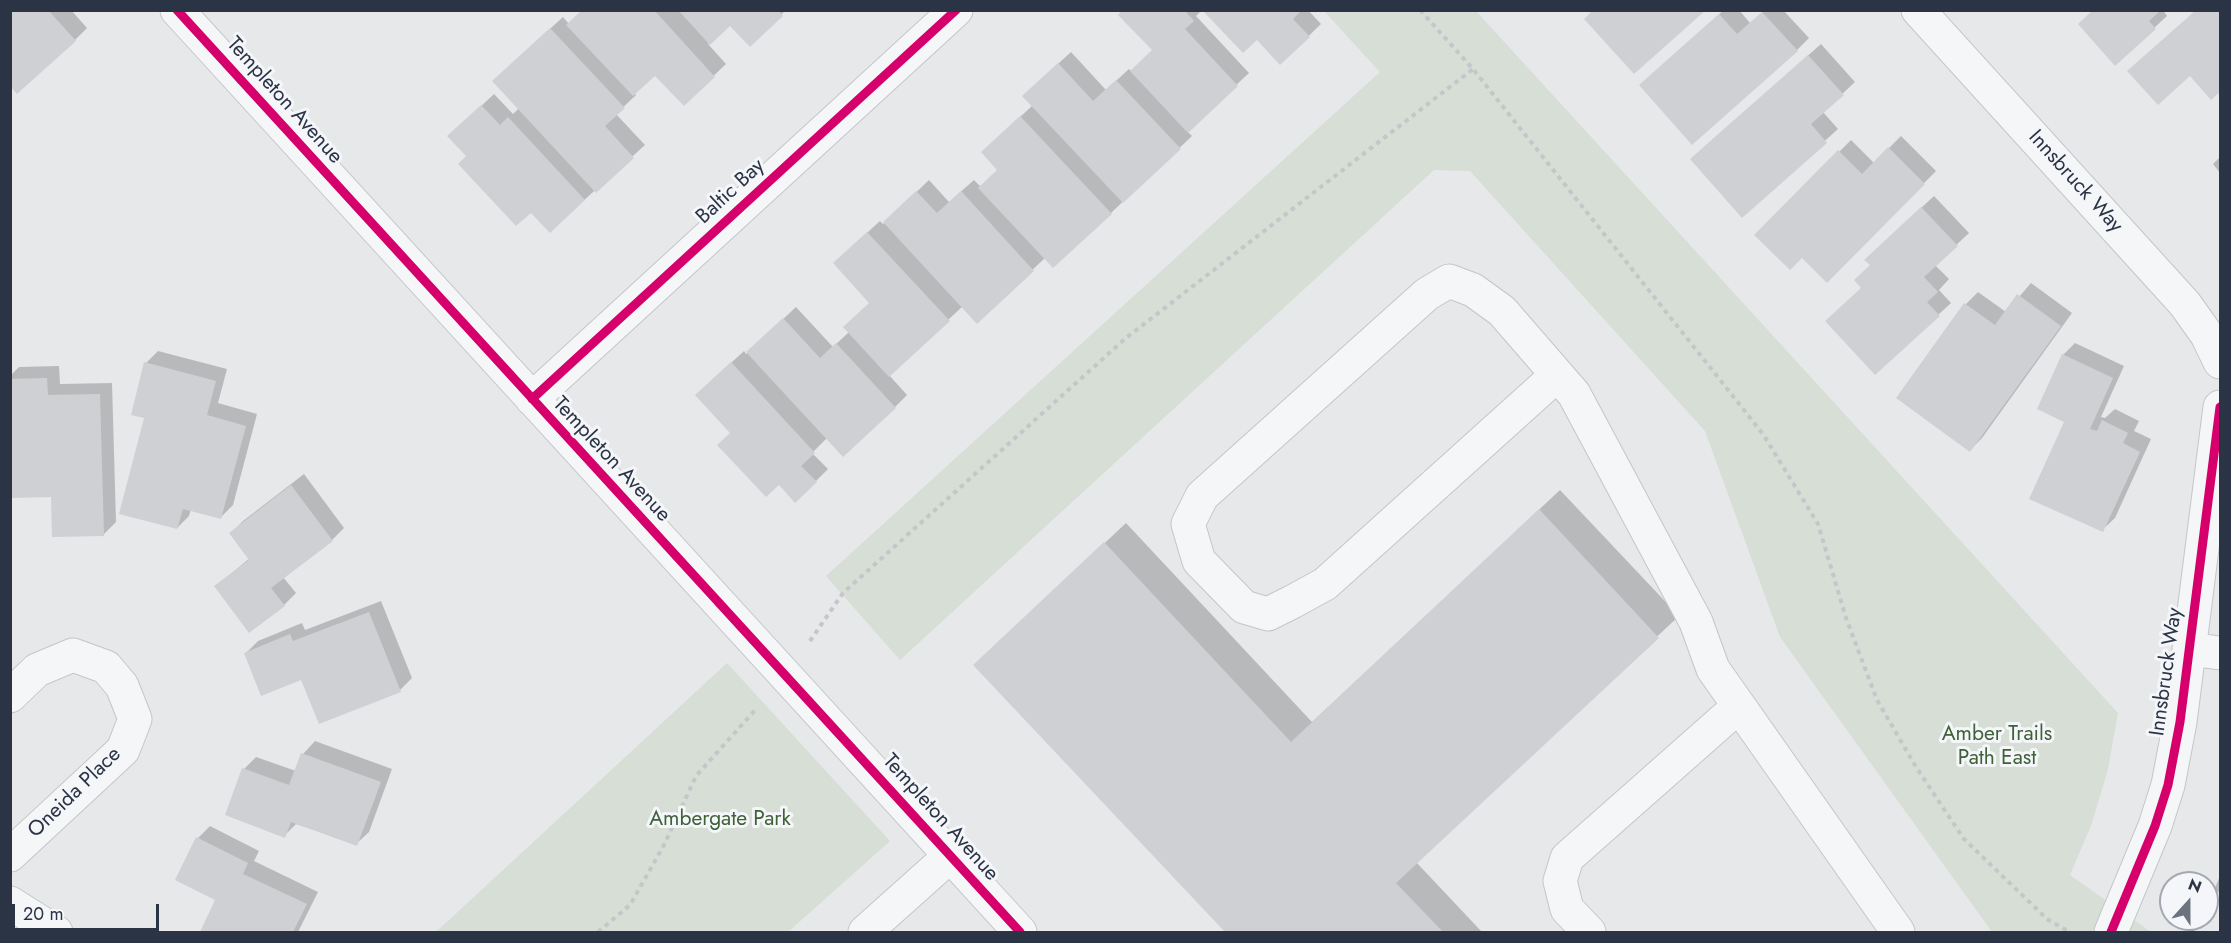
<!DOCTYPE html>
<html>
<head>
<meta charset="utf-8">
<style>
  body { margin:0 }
  #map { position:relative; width:2231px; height:943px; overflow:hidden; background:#e6e8ea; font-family:Jost,sans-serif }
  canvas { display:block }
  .frame { position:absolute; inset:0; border:12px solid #2b3445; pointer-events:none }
  .north { position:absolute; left:2159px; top:871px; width:60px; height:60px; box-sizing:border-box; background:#f4f6f9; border:2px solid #a4a8b1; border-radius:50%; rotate:21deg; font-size:16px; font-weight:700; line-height:24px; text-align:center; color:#2b3445 }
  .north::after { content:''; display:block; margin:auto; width:21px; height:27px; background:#6c737f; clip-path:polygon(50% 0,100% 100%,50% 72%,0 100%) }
  .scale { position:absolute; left:12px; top:904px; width:147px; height:27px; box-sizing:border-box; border:3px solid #2b3445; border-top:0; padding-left:8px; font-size:18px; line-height:21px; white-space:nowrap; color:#2b3445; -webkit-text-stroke:4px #f4f6f9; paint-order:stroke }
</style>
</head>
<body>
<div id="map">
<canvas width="2231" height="943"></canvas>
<div class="frame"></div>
<div class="north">N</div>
<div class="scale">20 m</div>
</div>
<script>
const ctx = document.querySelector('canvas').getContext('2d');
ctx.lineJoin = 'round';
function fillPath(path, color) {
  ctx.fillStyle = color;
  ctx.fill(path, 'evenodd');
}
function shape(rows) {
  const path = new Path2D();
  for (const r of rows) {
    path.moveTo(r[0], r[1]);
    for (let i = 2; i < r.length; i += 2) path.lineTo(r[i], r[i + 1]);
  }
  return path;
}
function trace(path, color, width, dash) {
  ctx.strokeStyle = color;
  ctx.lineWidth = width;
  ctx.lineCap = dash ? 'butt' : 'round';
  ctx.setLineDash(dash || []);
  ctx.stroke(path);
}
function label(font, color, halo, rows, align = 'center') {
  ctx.font = font + ' Jost,sans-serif';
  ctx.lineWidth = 6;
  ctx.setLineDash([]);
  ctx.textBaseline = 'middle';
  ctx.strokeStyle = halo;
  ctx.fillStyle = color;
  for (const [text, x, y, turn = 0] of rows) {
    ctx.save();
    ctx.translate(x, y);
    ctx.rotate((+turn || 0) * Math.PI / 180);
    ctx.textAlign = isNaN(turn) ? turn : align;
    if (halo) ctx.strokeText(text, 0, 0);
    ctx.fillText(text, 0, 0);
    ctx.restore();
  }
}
fillPath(shape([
  [1324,11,1476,11,2118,713,2108,769,2092,823,2070,875,2151,932,1992,932,1780,637,1705,431,1470,171,1434,170,900,660,826,576,1380,72],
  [727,663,890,841,788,932,436,932]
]), '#d6ded6');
fillPath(shape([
  [10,10,71,10,87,28,75,40],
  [583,10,786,10,750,45,730,23,708,44,726,64,684,104,655,74,634,93,636,95,616,114,645,145,550,231,531,210,468,156,462,124,494,94,513,114,519,108,506,69,563,17,569,24],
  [1124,10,1202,10,1196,16,1249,73,1187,131,1192,136,1111,213,1045,258,977,322,963,306,889,375,907,395,895,407,827,438,812,453,828,469,816,481,732,433,709,383,744,351,746,354,796,307,833,347,849,332,871,302,847,251,880,221,883,224,929,180,949,202,974,180,981,187,999,170,995,140,1033,105,1036,84,1071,52,1106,90,1129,69,1131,71,1154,50],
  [1204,10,1308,10,1321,24,1281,63,1257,38],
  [1724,10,1739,10,1750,23,1765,10,1783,10,1809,38,1797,50,1653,73],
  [2094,10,2163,10,2167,16,2115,64],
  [2196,10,2220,10,2220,90,2211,98],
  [1821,44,1855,82,1823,112,1838,129,1742,216,1704,147],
  [1901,136,1936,171,1827,281,1802,256,1756,235,1851,140,1874,163],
  [2220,157,2220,173,2213,164],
  [1934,196,1969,233,1935,265,1949,279,1939,290,1951,303,1875,373,1862,288,1878,248],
  [2031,283,2072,313,1982,438,1970,450,1966,304,1978,292,2006,312],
  [2075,343,2124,366,2101,417,2105,418,2115,409,2139,421,2134,431,2151,439,2115,518,2102,530,2066,421,2063,355],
  [158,351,227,369,218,403,257,414,233,505,221,517,191,509,189,516,177,528,145,417,146,363],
  [59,366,60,384,112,383,116,522,104,534,53,495,10,496,10,376,19,367],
  [304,474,344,528,332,540,283,577,296,593,284,605,216,586,250,558,231,533,243,521],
  [1560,490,1679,616,1416,862,1482,932,1227,932,975,665,1126,523,1312,722],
  [381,601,412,678,400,690,302,678,246,653,258,641,302,623,305,630],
  [315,741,392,769,369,832,356,844,296,824,284,836,244,769,256,757,296,771,303,754],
  [210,826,259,851,254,861,318,892,298,932,201,932,217,899,198,838],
  [2220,876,2220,893,2214,890]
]), '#0003');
fillPath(shape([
  [10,10,48,10,76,41,17,94,10,86],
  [582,10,654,10,715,77,684,106,655,76,633,96,566,25],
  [678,10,778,10,783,16,750,47,730,26,710,45],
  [1122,10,1184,10,1194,21,1185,29,1238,86,1188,133,1130,71,1152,50,1118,15],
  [1202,10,1302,10,1293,19,1310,37,1280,65,1257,40,1243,53],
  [1593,10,1706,10,1634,74,1584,19],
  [2093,10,2161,10,2149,21,2156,29,2115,66,2078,24],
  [2196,10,2220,10,2220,92,2211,100,2190,76,2158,105,2127,71],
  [1762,12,1798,51,1692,145,1639,85,1719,14,1737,34],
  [550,28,625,108,605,126,634,158,596,193,492,81],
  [1808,55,1844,95,1811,124,1827,143,1742,218,1690,159],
  [1058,63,1093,101,1116,80,1181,149,1123,203,1022,96],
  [481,105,500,125,508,117,585,200,550,233,531,213,516,226,458,164,466,156,447,136],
  [1020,116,1112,214,1053,268,978,188,997,170,981,152],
  [1888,147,1925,184,1827,283,1802,258,1790,270,1754,235,1838,150,1862,174],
  [916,191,937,213,961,191,1034,271,977,324,883,222],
  [1921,207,1958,246,1924,277,1938,292,1927,302,1940,316,1875,375,1825,321,1861,288,1854,280,1870,265,1864,260],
  [867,232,950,321,889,377,843,327,869,303,833,263],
  [2017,294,2061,326,1970,452,1896,398,1964,303,1995,325],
  [783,318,820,358,836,343,896,408,843,457,746,352],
  [2062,354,2113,378,2090,429,2097,431,2102,420,2128,433,2123,443,2140,452,2103,532,2029,499,2064,422,2037,409],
  [144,362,216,381,207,415,246,426,221,519,183,509,177,529,119,514,144,418,131,415],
  [731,362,815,453,801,466,817,482,795,503,779,485,766,497,717,445,730,433,695,395],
  [47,378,48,395,100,394,104,536,52,537,51,497,10,498,10,379],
  [291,485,333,541,271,588,285,606,249,633,214,586,249,560,229,533],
  [1539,509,1659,638,1396,883,1443,932,1225,932,973,665,1104,542,1291,742],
  [369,612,401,692,319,724,301,680,261,696,244,653,290,634,293,641],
  [301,753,381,782,357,846,291,822,285,838,225,815,242,768,289,785],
  [196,837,248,863,243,874,307,904,293,932,200,932,215,900,175,880]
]), '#ced0d3');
const minor = shape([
  [177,10,1020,932],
  [1918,10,2185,304,2207,335,2220,362],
  [1557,375,1325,584,1292,602,1268,614,1244,607,1199,561,1188,524,1202,496,1427,294,1449,281,1473,290,1502,311,1574,394,1696,622,1713,669,1898,932],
  [532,399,956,10],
  [2189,649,2220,653],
  [10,696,37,670,73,655,106,667,122,686,135,719,123,750,10,855],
  [10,903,56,932],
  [865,932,950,856],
  [1589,932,1567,909,1560,881,1567,858,1739,706],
  [2111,932,2155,826,2168,785,2180,722,2220,407]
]);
trace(minor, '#c4c6c8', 35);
trace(shape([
  [1420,10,1473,69,1763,434,1818,524,1846,618,1877,700,1916,767,1964,839,2047,919,2068,931],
  [810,641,843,593,1126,338,1473,69],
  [598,932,630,905,664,845,696,776,757,708]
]), '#c5c6ca', 4, [4.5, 4.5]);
trace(minor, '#f5f6f7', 33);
trace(shape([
  [177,10,1020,932],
  [532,399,956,10],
  [2111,932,2155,826,2168,785,2180,722,2220,407]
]), '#d6006c', 9);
label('21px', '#2b3445', '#f4f6f9', [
  ["Templeton Avenue",284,101,48],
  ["Innsbruck Way",2075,182,48],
  ["Baltic Bay",731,192,-43],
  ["Templeton Avenue",611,460,47],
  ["Innsbruck Way",2167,672,-82],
  ["Oneida Place",75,793,-44],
  ["Templeton Avenue",940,818,48]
]);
label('21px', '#3f6138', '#f4f6f9', [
  ["Amber Trails",1997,735],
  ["Path East",1997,759],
  ["Ambergate Park",720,820]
]);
</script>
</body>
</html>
